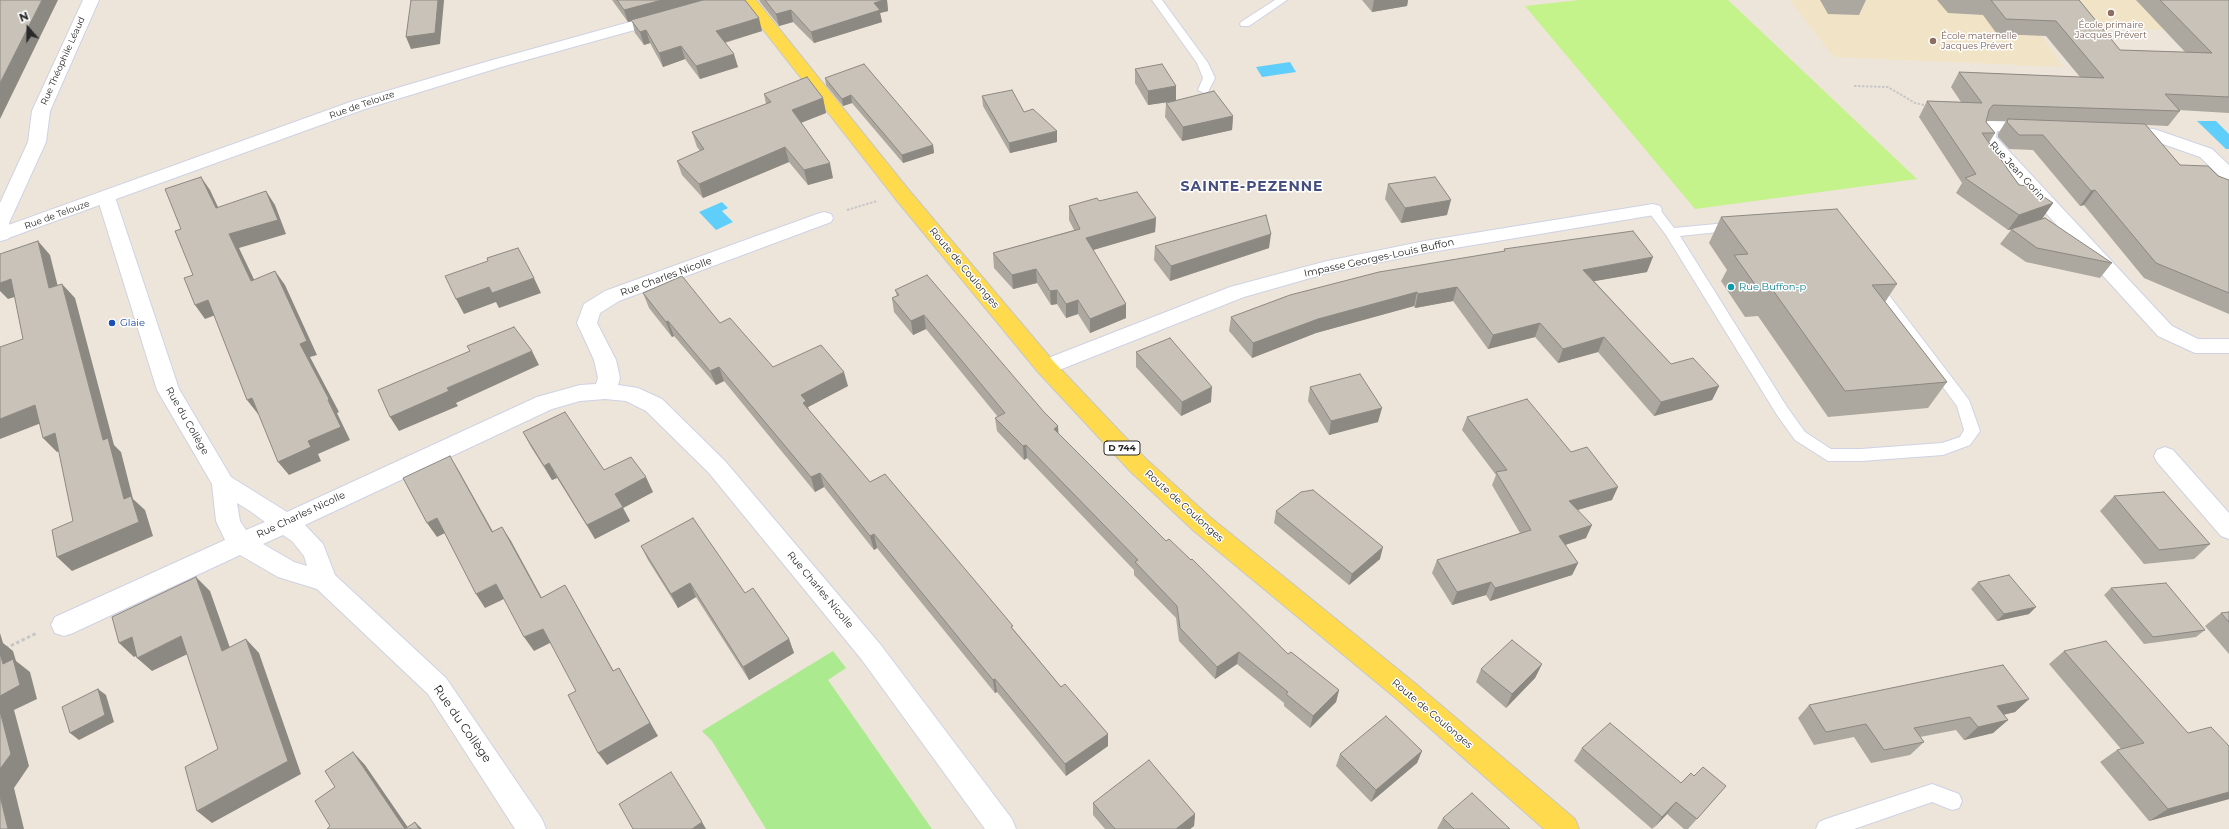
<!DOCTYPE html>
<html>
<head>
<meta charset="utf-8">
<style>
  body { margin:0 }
  #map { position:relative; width:2229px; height:829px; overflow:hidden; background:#ede5d9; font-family:Montserrat,sans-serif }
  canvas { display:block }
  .north { position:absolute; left:8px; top:8px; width:40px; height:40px; -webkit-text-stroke:3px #fff; paint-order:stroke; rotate:340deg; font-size:11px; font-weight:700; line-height:16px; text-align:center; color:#292929 }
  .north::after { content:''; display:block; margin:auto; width:14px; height:18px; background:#292929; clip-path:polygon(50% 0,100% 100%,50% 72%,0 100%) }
</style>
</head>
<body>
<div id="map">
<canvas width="2229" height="829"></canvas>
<div class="north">N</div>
</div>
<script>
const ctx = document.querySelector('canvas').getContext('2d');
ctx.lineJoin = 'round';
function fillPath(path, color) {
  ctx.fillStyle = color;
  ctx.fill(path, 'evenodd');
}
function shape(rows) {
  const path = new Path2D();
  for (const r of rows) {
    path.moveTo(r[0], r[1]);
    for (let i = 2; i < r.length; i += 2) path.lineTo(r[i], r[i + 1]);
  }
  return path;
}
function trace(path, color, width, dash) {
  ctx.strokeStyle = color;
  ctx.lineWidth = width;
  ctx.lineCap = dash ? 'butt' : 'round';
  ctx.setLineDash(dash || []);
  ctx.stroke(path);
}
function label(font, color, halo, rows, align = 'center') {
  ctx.font = font + ' Montserrat,sans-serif';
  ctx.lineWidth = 3;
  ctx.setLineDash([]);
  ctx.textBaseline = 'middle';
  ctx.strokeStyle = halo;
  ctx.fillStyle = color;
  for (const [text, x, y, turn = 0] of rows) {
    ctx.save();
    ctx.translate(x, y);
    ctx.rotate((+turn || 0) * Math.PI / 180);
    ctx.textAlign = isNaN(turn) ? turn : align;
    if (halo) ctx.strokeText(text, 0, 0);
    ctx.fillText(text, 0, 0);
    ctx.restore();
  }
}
fillPath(shape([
  [1789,0,2188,0,2219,31,2035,26,2063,67,1834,57]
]), '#f1e4c6');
fillPath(shape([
  [833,651,846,668,828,680,932,829,766,829,712,741,702,731]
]), '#acea8f');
fillPath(shape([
  [1580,0,1728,0,1917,179,1695,209,1525,6]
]), '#c3f38a');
fillPath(shape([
  [1290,62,1296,72,1262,77,1256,67],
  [2197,121,2216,121,2229,134,2229,149,2226,149],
  [722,202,728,208,722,211,733,222,716,230,699,212]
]), '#60cefb');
const lane = shape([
  [1152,0,1162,0,1208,63,1215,78,1208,92,1204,93,1198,90,1203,78,1197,63,1152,0],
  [1275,0,1287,0,1249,26,1241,26,1240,24,1241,22,1275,0],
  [1653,206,1658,207,1674,228,1737,222,1742,223,1743,226,1737,230,1680,236,1787,407,1805,432,1831,449,1861,449,1942,443,1960,437,1964,430,1957,406,1867,285,1869,282,1874,280,1879,282,1969,400,1980,431,1970,445,1943,455,1861,461,1828,461,1795,440,1777,415,1666,235,1647,210,1653,206],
  [1932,784,1959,794,1962,801,1959,808,1952,810,1932,802,1854,829,1816,829,1819,822,1826,819,1932,784]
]);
const street = shape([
  [83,0,99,0,50,111,46,142,9,223,11,235,8,239,0,241,0,203,28,142,32,111,83,0],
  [1990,121,2038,123,2041,127,2038,131,1997,131,1996,137,2172,326,2198,339,2229,339,2229,353,2195,353,2158,336,1981,142,1978,138,1981,126,1984,122,1990,121],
  [2124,127,2154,129,2212,149,2229,165,2229,181,2223,179,2200,157,2146,138,2118,136,2115,132,2118,128,2124,127],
  [106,191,113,193,115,197,179,389,231,477,287,512,537,397,580,385,596,384,598,378,594,360,577,323,584,304,605,291,817,214,824,212,831,214,833,218,831,222,619,301,600,313,597,323,616,360,620,378,618,385,638,388,662,399,725,461,880,644,1012,819,1016,829,985,829,862,660,709,473,646,411,626,401,605,399,580,401,552,409,305,525,323,544,335,575,446,678,542,819,546,829,515,829,428,694,317,589,278,577,240,555,73,633,64,636,55,633,51,625,55,617,225,540,216,521,212,484,157,390,97,197,99,193,106,191],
  [237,503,250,511,265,522,246,530,240,521,237,503],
  [283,535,292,541,304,556,307,566,294,562,263,544,283,535],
  [1653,204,1660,206,1662,210,1660,214,1425,253,1328,273,1244,297,1054,372,1046,375,1038,372,1035,367,1038,362,1230,287,1327,261,1425,241,1653,204],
  [2165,447,2173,450,2229,513,2229,539,2221,536,2157,462,2154,456,2157,450,2165,447]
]);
const secondary = shape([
  [662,13,667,15,670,18,667,21,501,67,365,109,0,241,0,228,353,101,489,61,662,13]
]);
const primary = shape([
  [740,0,756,0,908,189,1054,362,1146,459,1210,517,1416,684,1575,819,1579,829,1544,829,1398,700,1194,531,1130,471,1038,372,894,197,740,0]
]);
trace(lane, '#ced2e4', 2);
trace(street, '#ced2e4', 2);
trace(secondary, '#ced2e4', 2);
trace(primary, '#c7c7c7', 2);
trace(shape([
  [1854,86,1888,87,1915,103,1928,106],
  [847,210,877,201]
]), '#c7c7c7', 2, [2.5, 1.5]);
trace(shape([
  [0,651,37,633]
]), '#c7c7c7', 3, [3.5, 2.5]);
fillPath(lane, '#fff');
fillPath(street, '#fff');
fillPath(secondary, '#fff');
fillPath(primary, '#ffda4c');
fillPath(shape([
  [612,0,745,0,762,31,725,43,738,67,700,79,685,59,663,67,650,43,644,45,635,33,632,21,628,22],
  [759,0,887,0,888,11,880,13,882,22,814,43,793,22,779,26,760,2],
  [1362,0,1408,0,1407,6,1372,12],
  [1820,0,1866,0,1859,15,1828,14],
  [1937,0,2079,0,2120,50,2185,52,2136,0,2229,0,2229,113,2179,110,2180,111,2168,126,2146,125,2180,165,2218,176,2229,180,2229,314,2144,278,2084,205,2080,206,2033,150,2009,149,1998,137,1998,134,2006,121,1987,121,1986,122,1995,133,1989,143,2019,185,2053,203,2042,218,2112,263,2100,278,2026,262,2000,244,2011,230,2008,230,1956,193,1962,183,1919,117,1927,101,1961,102,1951,87,1959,72,2080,77,2046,36,1997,34,1983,15,1948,13],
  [1135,69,1176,86,1176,100,1233,116,1232,130,1182,141,1165,117,1166,103,1173,101,1148,105,1135,83],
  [825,78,933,145,934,153,903,163,852,103,843,106,826,85],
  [764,94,823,98,826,113,801,123,833,178,808,185,789,162,703,198,682,175,677,161,700,151,697,147,692,132,766,104],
  [982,96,1024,112,1057,142,1010,153,983,106],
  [1388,184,1447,215,1401,223,1385,199],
  [1099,201,1156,218,1155,232,1093,250,1126,318,1090,333,1078,314,1066,318,1057,304,1051,305,1037,283,1013,289,994,268,993,253,1074,230,1069,220,1069,206],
  [1721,217,1897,284,1885,302,1947,382,1928,408,1828,417,1758,316,1745,317,1721,281,1727,270,1709,243],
  [1155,246,1269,248,1170,281,1154,260],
  [1504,249,1647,272,1594,281,1671,364,1719,386,1712,400,1654,416,1598,352,1558,363,1535,337,1488,349,1453,301,1415,308,1414,306,1316,333,1252,358,1229,331,1231,317,1504,251],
  [895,290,1059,434,1166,541,1288,654,1339,690,1336,702,1310,728,1284,706,1284,703,1237,664,1215,679,1179,641,1176,618,1134,575,1134,570,1027,458,1024,460,997,431,995,418,998,417,926,329,913,335,894,312,892,298,897,296],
  [643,293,720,323,773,367,848,386,808,407,809,410,870,482,1014,630,1061,687,1108,734,1108,746,1066,776,997,692,995,693,877,548,874,550,824,487,815,492,724,381,716,385,674,336,672,337,649,308],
  [1136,352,1211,402,1181,416,1136,367],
  [1310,387,1378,422,1329,435,1308,401],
  [1467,417,1571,452,1612,500,1578,510,1586,538,1565,545,1578,563,1572,575,1490,601,1486,595,1452,605,1432,573,1437,560,1520,533,1492,485,1496,475,1462,430],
  [523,432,604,470,653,492,623,508,630,521,595,539,557,478,552,480,531,447],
  [2114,496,2210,544,2194,559,2144,564,2100,511],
  [1276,511,1380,559,1349,585,1274,523],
  [641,546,745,593,789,639,794,653,749,680,696,597,678,608,648,560],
  [1978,582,2029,614,1997,621,1971,589],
  [2111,588,2205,630,2196,637,2144,644,2104,595],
  [2229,612,2229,654,2205,626,2221,613],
  [2064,651,2188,733,2229,799,2149,821,2100,762,2117,750,2121,749,2049,664],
  [1542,664,1535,678,1506,708,1476,682,1481,669],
  [2029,699,2015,712,2004,715,2008,720,1993,733,1964,740,1956,730,1920,737,1924,742,1910,755,1871,763,1854,737,1814,745,1798,718,1809,705],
  [1582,748,1681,783,1694,776,1726,786,1688,829,1684,829,1667,814,1652,829,1574,761],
  [1422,751,1417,763,1371,802,1336,766,1340,754],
  [1093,803,1195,814,1194,826,1190,829,1105,829,1093,815],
  [1443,818,1510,829,1437,829]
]), '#aca79f');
fillPath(shape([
  [42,0,58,0,0,119,0,83],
  [438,0,444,0,444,1,440,44,411,49,406,37],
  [662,0,709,0,631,20,632,21,628,22,624,10],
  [884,0,887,0,888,11,880,13,882,22,814,43,811,32,874,3],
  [1374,0,1408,0,1407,6,1372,12],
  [791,10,793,22,779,26,776,14],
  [759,18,762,31,719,44,716,31],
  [646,30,650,43,644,45,640,32],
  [681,46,685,59,663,67,659,53],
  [734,54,738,67,700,79,696,66],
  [1176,86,1176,101,1148,105,1148,91],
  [851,95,852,103,843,106,842,99],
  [823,98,826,113,795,125,792,110],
  [1233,116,1232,130,1182,141,1183,127],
  [1057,131,1057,142,1010,153,1009,143],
  [933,145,934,153,903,163,902,155],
  [785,147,789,162,703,198,699,184],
  [830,163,833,178,808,185,804,170],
  [201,177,210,190,225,222,216,208],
  [2095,190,2084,205,2080,206,2091,191],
  [266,191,275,205,286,234,239,248,261,294,251,281,229,234],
  [1451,200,1447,215,1401,223,1405,208],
  [2053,203,2042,219,2008,230,2019,215],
  [1156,218,1155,232,1086,252,1086,238],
  [1271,234,1269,248,1170,281,1171,266],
  [38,241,50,255,62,303,49,288],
  [1653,257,1647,272,1578,284,1583,270],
  [1036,269,1037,283,1013,289,1012,275],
  [275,271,285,285,317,355,310,357,339,412,337,413,350,440,318,454,321,461,289,475,278,462,308,441,300,344],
  [534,278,541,293,499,308,496,302,464,314,456,299,489,287],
  [11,279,24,294,8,299,0,291,0,283],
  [62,284,75,298,114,445,121,452,133,499,145,510,153,536,72,571,57,557,124,499,103,440],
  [1457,287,1453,301,1415,308,1418,294],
  [1057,290,1057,304,1051,305,1050,291],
  [1417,292,1414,306,1316,333,1252,358,1253,343,1318,319],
  [208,300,218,314,205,319,195,305],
  [1078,300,1078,314,1066,318,1066,304],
  [1126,304,1126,318,1090,333,1090,319],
  [924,315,926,329,913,335,911,321],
  [668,321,674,336,672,337,666,322],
  [1540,323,1535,337,1488,349,1493,335],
  [1604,337,1598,352,1558,363,1563,349],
  [532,351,539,365,456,403,458,406,399,431,390,417,447,388],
  [719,367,724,381,716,385,710,371],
  [844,372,848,386,808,407,810,415,803,403,801,395],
  [1719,386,1712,400,1654,416,1661,402],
  [1212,387,1211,402,1181,416,1182,402],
  [252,398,263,412,258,414,247,400],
  [35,405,49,420,0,439,0,419],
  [1382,408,1378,422,1329,435,1331,421],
  [1058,426,1059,440,1054,429],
  [55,433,69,448,57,452,43,438],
  [1026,445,1027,458,1024,460,1023,446],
  [450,456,459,471,501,546,492,532],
  [549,463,557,478,552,480,544,466],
  [820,473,824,487,815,492,811,477],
  [646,477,653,492,623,508,630,521,595,539,587,525,615,494],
  [1618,487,1612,500,1563,514,1569,501],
  [437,518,447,532,437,537,427,523],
  [1592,525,1586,538,1553,549,1559,536],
  [502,527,511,541,549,611,541,598],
  [874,534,877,548,874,550,870,536],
  [1383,547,1380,559,1349,585,1352,574],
  [1578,563,1572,575,1490,601,1495,588],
  [196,577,210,591,236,665,222,651],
  [1491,582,1486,595,1452,605,1457,592],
  [690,583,696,597,678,608,671,594],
  [496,584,506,598,485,608,476,594],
  [565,585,573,599,621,684,613,671],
  [2036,607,2029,614,1997,621,2004,614],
  [543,629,552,642,534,651,524,637],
  [0,633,3,643,13,651,16,661,30,672,37,699,14,710,29,766,14,788,24,829,8,829,0,796,0,696,3,664,0,653],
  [181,636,196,650,152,671,137,658],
  [132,637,147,651,134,657,119,643],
  [246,639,259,653,301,774,212,823,197,811,288,761],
  [789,639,794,653,749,680,743,667],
  [1239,652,1237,664,1215,679,1217,667],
  [1542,664,1535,678,1506,708,1512,694],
  [619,668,658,736,607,765,598,753],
  [995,679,997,692,995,693,993,680],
  [98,689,106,695,114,722,79,740,70,733],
  [1339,690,1336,702,1310,728,1313,716],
  [2029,699,2015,712,1983,719,1997,706],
  [2008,720,1993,733,1964,740,1978,727],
  [1108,734,1108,746,1066,776,1065,764],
  [1422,751,1417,763,1371,802,1376,790],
  [353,752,365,765,409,829,405,829],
  [2229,792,2229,799,2149,821,2168,809],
  [1676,802,1667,814,1653,829,1662,817],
  [1195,814,1194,826,1190,829,1176,829],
  [415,822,422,829,419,829],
  [702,822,706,829,692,829]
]), '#8c8882');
const building = shape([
  [0,0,42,0,0,83,0,0],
  [411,0,438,0,435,33,406,37,411,0],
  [617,0,662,0,624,10,617,0],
  [703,0,745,0,759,18,716,31,734,54,696,66,681,46,659,53,646,30,640,32,631,20,703,0],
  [765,0,884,0,874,3,880,10,811,32,791,10,776,14,765,0],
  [1991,0,2079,0,2120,50,2212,53,2160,0,2229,0,2229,97,2165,94,2180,111,1993,105,1989,110,1986,122,1995,133,1982,133,2019,185,2028,186,2053,203,2019,215,1965,178,1976,174,1927,101,1982,103,1959,72,2104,78,2056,21,2006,19,1991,0],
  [864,64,933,145,902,155,851,95,842,99,825,78,864,64],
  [1162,64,1176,86,1148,91,1135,69,1162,64],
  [807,77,823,98,792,110,830,163,804,170,785,147,699,184,677,161,704,149,692,132,771,102,764,94,807,77],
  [1012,90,1024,112,1033,109,1057,131,1009,143,982,96,1012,90],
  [1214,91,1233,116,1183,127,1166,103,1214,91],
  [2008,119,2145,124,2180,165,2208,166,2218,176,2229,180,2229,293,2156,263,2095,190,2091,191,2043,135,2019,135,2007,122,2008,119],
  [201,177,216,208,266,191,278,220,229,234,251,281,275,271,307,341,300,344,329,399,328,400,341,427,308,441,311,447,278,462,252,398,247,400,208,300,195,305,184,278,193,275,175,231,181,229,165,189,201,177],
  [1435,177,1451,200,1405,208,1388,184,1435,177],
  [1137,192,1156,218,1086,238,1126,304,1090,319,1078,300,1066,304,1057,290,1050,291,1036,269,1012,275,993,253,1080,229,1069,206,1097,198,1099,201,1137,192],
  [1837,209,1897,284,1872,285,1947,382,1845,391,1772,289,1759,290,1734,255,1748,254,1721,217,1837,209],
  [1266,215,1271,234,1171,266,1155,246,1266,215],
  [2045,218,2112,263,2037,248,2011,229,2045,218],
  [1633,231,1653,257,1583,270,1671,364,1693,358,1719,386,1661,402,1604,337,1563,349,1540,323,1493,335,1457,287,1418,294,1417,292,1318,319,1253,343,1231,317,1290,295,1379,272,1505,251,1504,249,1633,231],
  [38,241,49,288,62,284,103,440,108,438,124,499,131,496,139,522,57,557,52,530,73,521,55,433,43,438,35,405,0,419,0,347,23,339,11,279,0,283,0,254,38,241],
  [518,248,534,278,492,293,489,287,456,299,445,276,488,261,487,258,518,248],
  [927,275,1044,412,1058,426,1054,429,1166,541,1169,539,1191,560,1192,559,1288,654,1291,652,1339,690,1313,716,1286,694,1288,692,1239,652,1217,667,1180,628,1177,606,1135,562,1138,560,1026,445,1023,446,995,418,1005,413,924,315,911,321,892,298,899,295,895,290,927,275],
  [682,276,720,323,730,318,773,367,821,345,844,372,801,395,806,401,803,403,870,482,885,474,1013,626,1011,627,1061,687,1065,684,1108,734,1065,764,995,679,993,680,874,534,870,536,820,473,811,477,719,367,710,371,668,321,666,322,643,293,682,276],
  [514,327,532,351,447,388,449,391,390,417,378,390,470,351,467,346,514,327],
  [1170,338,1212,387,1182,402,1136,352,1170,338],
  [1360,374,1382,408,1331,421,1310,387,1360,374],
  [1527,399,1571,452,1587,447,1618,487,1569,501,1592,525,1559,536,1578,563,1495,588,1491,582,1457,592,1437,560,1531,530,1496,472,1507,470,1467,417,1527,399],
  [565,412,604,470,631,457,646,477,615,494,623,507,587,525,549,463,544,466,523,432,565,412],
  [450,456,492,532,502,527,541,598,565,585,613,671,619,668,650,723,598,753,568,695,576,691,543,629,524,637,496,584,476,594,437,518,427,523,403,478,450,456],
  [1313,490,1383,547,1352,574,1276,511,1301,492,1313,490],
  [2164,492,2210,544,2159,550,2114,496,2164,492],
  [693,518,745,593,753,588,789,639,743,667,690,583,671,594,641,546,693,518],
  [2009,575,2036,607,2004,614,1978,582,2009,575],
  [196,577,222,651,246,639,288,761,197,811,185,767,218,749,181,636,137,658,132,637,119,643,112,617,196,577],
  [2166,583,2205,630,2153,637,2111,588,2166,583],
  [2229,612,2229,622,2221,613,2229,612],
  [1512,640,1542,664,1512,694,1481,669,1512,640],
  [2106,641,2188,733,2211,727,2229,746,2229,792,2168,809,2117,750,2144,743,2064,651,2106,641],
  [0,653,3,664,13,659,20,685,0,696,0,653],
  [2003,665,2029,699,1997,706,2008,720,1978,727,1970,717,1914,728,1924,742,1884,750,1866,724,1826,732,1809,705,2003,665],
  [98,689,105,715,70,733,62,707,98,689],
  [0,711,11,754,0,769,0,711],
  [1386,716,1422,751,1376,790,1340,754,1386,716],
  [1610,723,1681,783,1691,773,1694,776,1703,767,1726,786,1697,819,1676,802,1662,817,1582,748,1610,723],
  [353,752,405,829,415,822,419,829,327,829,330,826,315,801,335,787,325,771,353,752],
  [1149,760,1195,814,1176,829,1115,829,1093,803,1149,760],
  [671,772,702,822,692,829,633,829,619,804,671,772],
  [1472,793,1510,829,1454,829,1443,818,1472,793],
  [0,796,8,829,0,829,0,796]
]);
fillPath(building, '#c8c2b9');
trace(building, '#8c8882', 1);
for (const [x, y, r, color] of [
  [2111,13,4,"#8d6e63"],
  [1933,41,4,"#8d6e63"],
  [1731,287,4,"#0f9aa8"],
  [112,323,4,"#1a4fb4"]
]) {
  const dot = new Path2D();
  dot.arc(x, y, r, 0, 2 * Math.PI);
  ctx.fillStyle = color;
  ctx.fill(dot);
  trace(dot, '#fff', 1.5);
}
label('9px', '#785e54', '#fff', [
  ["École primaire",2111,25],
  ["Jacques Prévert",2111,35],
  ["École maternelle",1941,36,"left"],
  ["Jacques Prévert",1941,46,"left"]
]);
label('9px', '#292929', '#fff', [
  ["Rue Théophile Léaud",63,61,-66],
  ["Rue de Telouze",362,105,-19],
  ["Rue de Telouze",57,215,-20]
]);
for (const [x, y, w] of [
  [1122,448,36]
]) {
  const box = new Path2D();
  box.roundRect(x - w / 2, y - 7, w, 14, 3);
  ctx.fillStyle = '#fff';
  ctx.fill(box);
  trace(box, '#292929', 1);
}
label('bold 9px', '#292929', null, [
  ["D 744",1122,448]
]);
label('10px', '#292929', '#fff', [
  ["Rue Jean Gorin",2017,171,47],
  ["Impasse Georges-Louis Buffon",1379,258,-12],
  ["Route de Coulonges",964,268,50],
  ["Rue Charles Nicolle",666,277,-20],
  ["Rue du Collège",187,421,60],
  ["Route de Coulonges",1184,506,42],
  ["Rue Charles Nicolle",301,515,-25],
  ["Rue Charles Nicolle",820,590,50],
  ["Route de Coulonges",1432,714,40]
]);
label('10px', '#0d838f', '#fff', [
  ["Rue Buffon-p",1739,287]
], 'left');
label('10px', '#164399', '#fff', [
  ["Glaie",120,323]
], 'left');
label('12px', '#292929', '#fff', [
  ["Rue du Collège",462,724,55]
]);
ctx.letterSpacing = '1px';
label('bold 14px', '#454e7f', '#fff', [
  ["SAINTE-PEZENNE",1252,187]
]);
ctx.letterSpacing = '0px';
</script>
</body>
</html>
